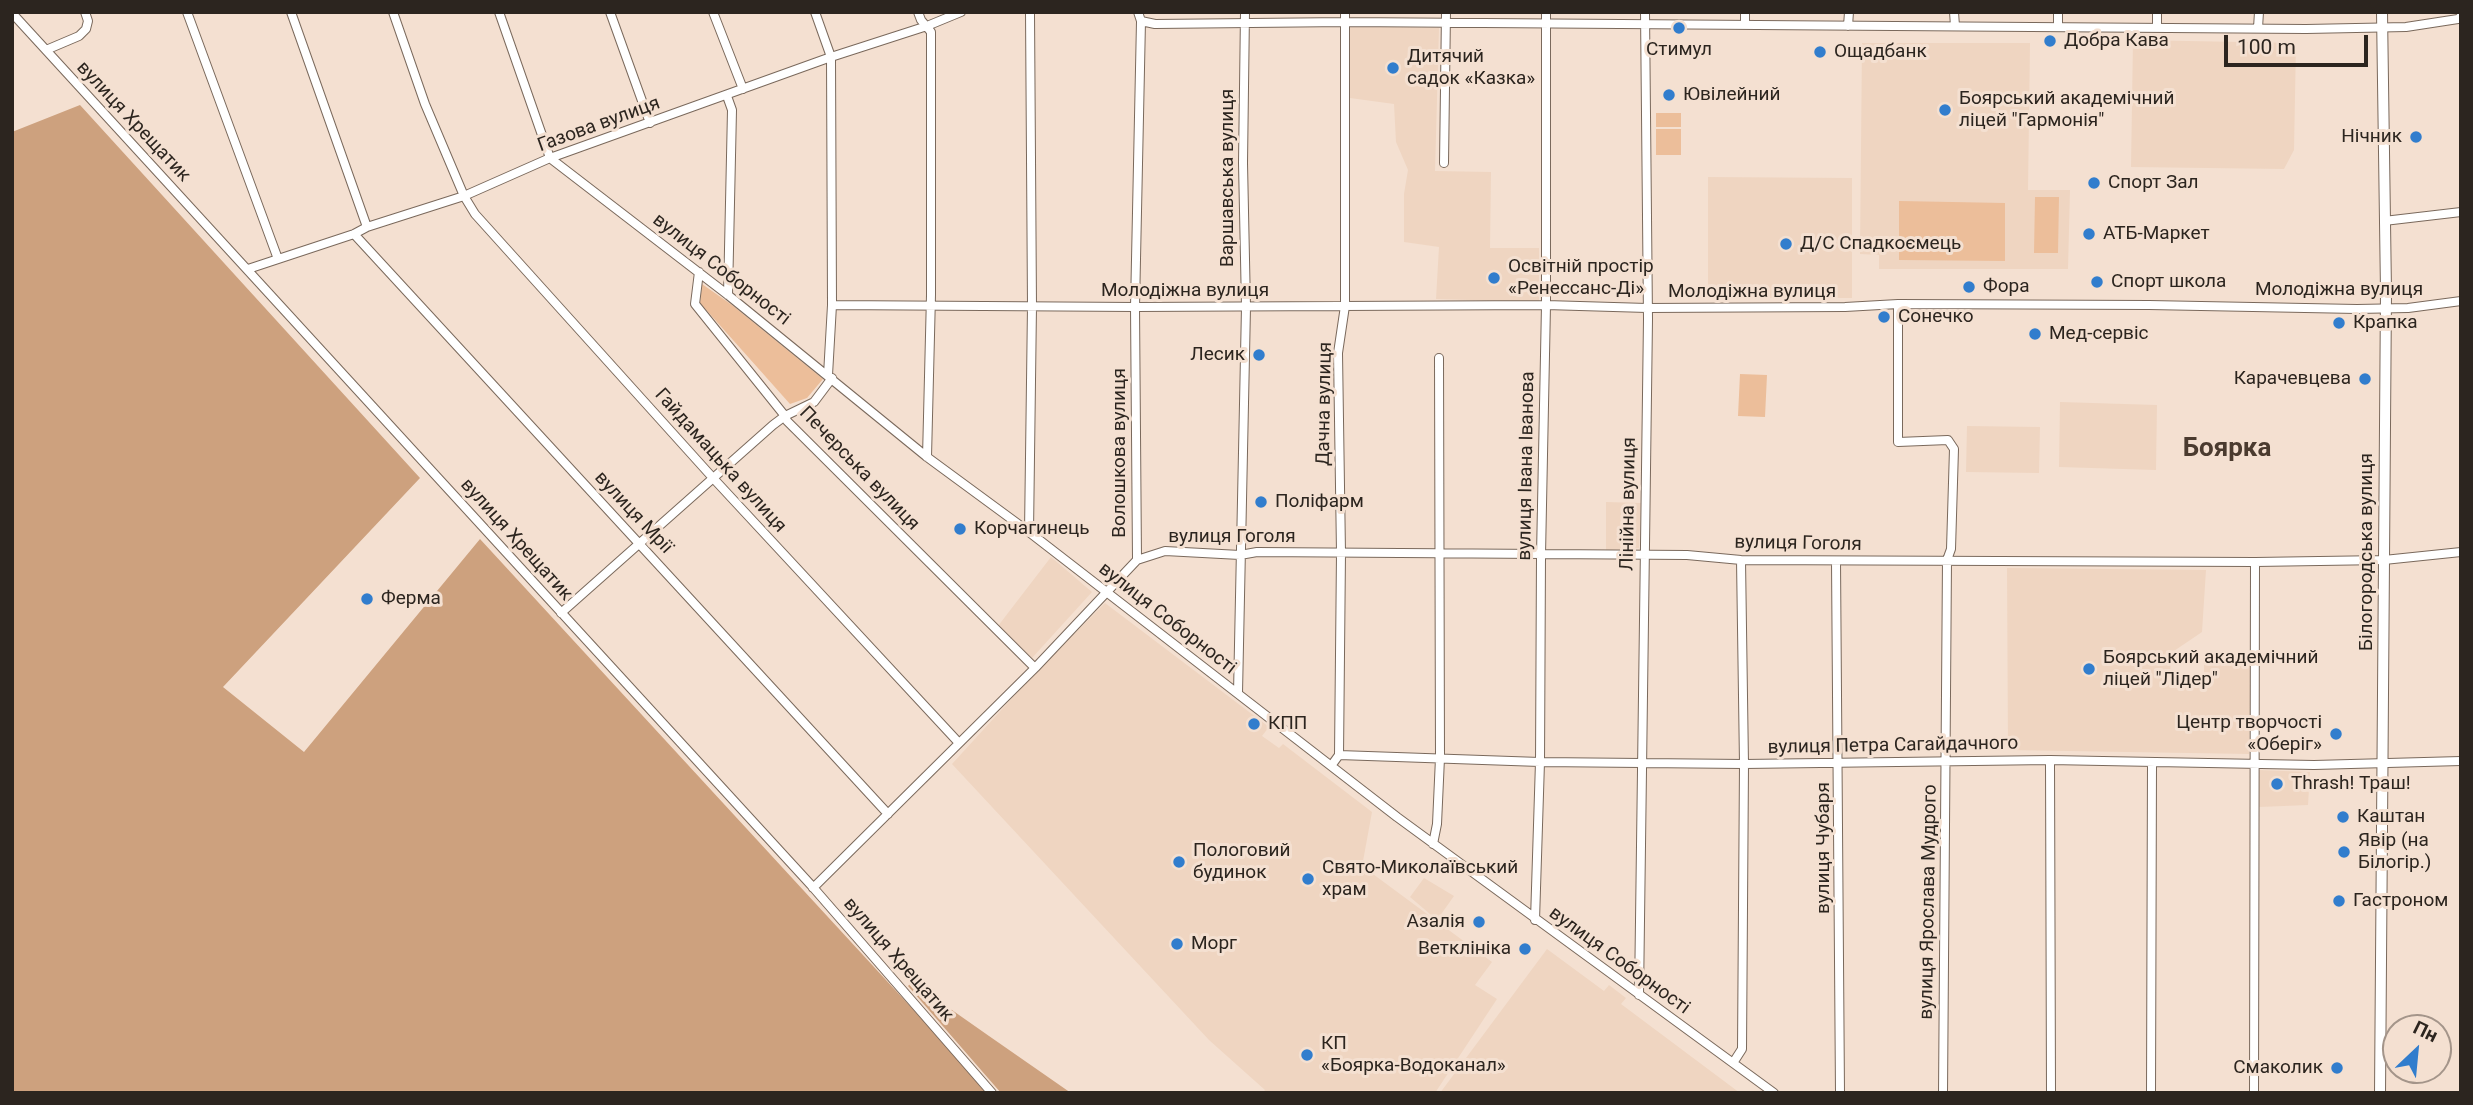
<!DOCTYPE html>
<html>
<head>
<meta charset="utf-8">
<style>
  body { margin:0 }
  #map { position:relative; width:2473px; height:1105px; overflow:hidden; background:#f4e0d1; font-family:Roboto,sans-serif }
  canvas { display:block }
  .frame { position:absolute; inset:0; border:14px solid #2c251f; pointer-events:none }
  .north { position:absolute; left:2382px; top:1014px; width:70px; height:70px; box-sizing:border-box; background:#f4e0d1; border:2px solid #a4958a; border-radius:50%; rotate:26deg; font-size:19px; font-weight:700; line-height:28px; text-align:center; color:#2c251f }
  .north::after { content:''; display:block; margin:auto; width:24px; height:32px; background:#317dcd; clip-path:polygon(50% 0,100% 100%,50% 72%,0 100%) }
  .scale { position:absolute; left:2224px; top:35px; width:144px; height:32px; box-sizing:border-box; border:4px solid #2c251f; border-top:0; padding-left:9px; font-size:21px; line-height:24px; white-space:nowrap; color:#2c251f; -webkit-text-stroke:5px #f4e0d1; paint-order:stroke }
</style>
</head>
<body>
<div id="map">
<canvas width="2473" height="1105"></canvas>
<div class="frame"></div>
<div class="north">Пн</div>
<div class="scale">100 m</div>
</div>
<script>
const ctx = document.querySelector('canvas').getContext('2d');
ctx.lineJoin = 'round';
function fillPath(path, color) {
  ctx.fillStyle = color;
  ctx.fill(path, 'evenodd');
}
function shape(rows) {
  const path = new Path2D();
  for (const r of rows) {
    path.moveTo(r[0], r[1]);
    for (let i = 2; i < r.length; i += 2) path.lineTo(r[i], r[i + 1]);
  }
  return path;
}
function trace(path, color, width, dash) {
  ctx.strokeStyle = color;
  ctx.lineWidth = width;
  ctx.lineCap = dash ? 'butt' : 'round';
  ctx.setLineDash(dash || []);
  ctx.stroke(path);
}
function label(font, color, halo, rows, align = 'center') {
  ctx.font = font + ' Roboto,sans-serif';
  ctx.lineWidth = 6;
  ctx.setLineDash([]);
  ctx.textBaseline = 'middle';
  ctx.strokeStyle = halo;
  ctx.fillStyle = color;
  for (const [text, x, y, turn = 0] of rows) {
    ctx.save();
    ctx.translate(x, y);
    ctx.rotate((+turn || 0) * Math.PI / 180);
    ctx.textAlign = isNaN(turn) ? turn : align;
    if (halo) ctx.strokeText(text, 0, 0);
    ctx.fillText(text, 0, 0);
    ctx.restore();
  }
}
fillPath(shape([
  [1350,26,1439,28,1435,171,1491,172,1490,248,1539,248,1539,302,1436,299,1439,247,1404,242,1404,194,1408,170,1396,142,1394,104,1350,98],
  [2133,40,2296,43,2294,150,2284,169,2131,167],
  [1862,43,2030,43,2028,190,2070,190,2068,269,1879,269,1879,255,1860,254],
  [1708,177,1852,178,1852,298,1708,298],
  [2060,402,2157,405,2156,470,2059,467],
  [1967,426,2040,427,2039,473,1966,472],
  [1606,502,1641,503,1639,548,1606,551],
  [1051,557,1092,592,1032,658,998,626],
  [2007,568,2206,570,2202,632,2171,653,2170,681,2204,682,2204,656,2251,655,2249,754,2008,750],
  [1105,603,1269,727,1262,736,1279,748,1283,744,1372,812,1363,861,1354,860,1492,962,1475,985,1497,999,1435,1093,1263,1093,1265,1090,1209,1040,952,764,1037,671],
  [2258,770,2310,772,2308,805,2259,807],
  [1424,878,1454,896,1437,920,1410,897],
  [1547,949,1604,991,1609,985,1626,998,1621,1004,1740,1093,1440,1093]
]), '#efd5c1');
fillPath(shape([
  [1656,113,1681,113,1681,127,1656,127],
  [1656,129,1681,129,1681,155,1656,155],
  [2035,197,2059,197,2058,253,2034,253],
  [1899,201,2005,203,2005,261,1899,260],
  [702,284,732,305,823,379,807,398,790,404,700,303],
  [1740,374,1767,375,1765,417,1738,416]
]), '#ecbe9a');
fillPath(shape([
  [80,105,420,478,223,687,304,752,480,539,990,1093,12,1093,12,132],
  [912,982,989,1036,1071,1093,1001,1093,908,986]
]), '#cda17e');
const minor = shape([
  [187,12,278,259],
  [291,12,367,227],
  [393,12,425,104,464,196,475,214,713,478,959,743],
  [499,12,550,158,728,295,927,457,1029,532,1397,817,1774,1093],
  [610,12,650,123],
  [713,12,743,89],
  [815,12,831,57,832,305,828,375],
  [918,12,921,20,931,32,931,295,927,457],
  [1954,12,1955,26],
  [2058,12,2058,27],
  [12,13,811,885,992,1093],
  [1141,21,1155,24,1346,22,2306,29,2406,27,2458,19,2461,16],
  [1745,25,1745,12],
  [1848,26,1849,12],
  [2157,28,2157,12],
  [2258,28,2259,12],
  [46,50,79,36,86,29,88,21,85,12],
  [727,96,732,110,728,295],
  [1444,163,1446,12],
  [2384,221,2461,212],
  [354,234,888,814],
  [248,269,354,234,367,227,464,196,550,158,831,57,927,26,961,12],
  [699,272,695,304,785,416,787,421,1035,668],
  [1898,304,1898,442,1948,440,1954,449,1951,549,1947,560,1943,1093],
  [832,305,1135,307,1546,305,1647,308,1845,307,1898,304,2149,305,2357,309,2408,308,2461,301],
  [1029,532,1032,306,1030,12],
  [1137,560,1165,551,1240,555,1257,552,1687,555,1741,560,2255,562,2384,560,2461,552],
  [1836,561,1840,1093],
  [561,613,773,425,785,416,814,402,832,378],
  [1238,693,1246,307,1243,163,1245,12],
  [1339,755,1341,553,1338,353,1345,306,1345,12],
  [2050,760,2051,1093],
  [1331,766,1339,755,1540,762,1744,764,2050,760,2314,765,2461,761],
  [1433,844,1437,824,1440,758,1439,358],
  [813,888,1035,668,1137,560,1135,307,1141,21,1138,12],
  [1535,920,1540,762,1541,555,1546,305,1546,12],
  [1639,995,1648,319,1645,12],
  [1733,1063,1742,1049,1744,764,1741,560],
  [2151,1093,2152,762],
  [2254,1093,2255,562]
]);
const tertiary = shape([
  [2380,1093,2386,292,2382,12]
]);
trace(minor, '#7a695c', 10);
trace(tertiary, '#7a695c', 12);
trace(minor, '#fff', 8);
trace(tertiary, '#fff', 10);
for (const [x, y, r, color] of [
  [1679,28,7,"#317dcd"],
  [2050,41,7,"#317dcd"],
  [1820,52,7,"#317dcd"],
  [1393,68,7,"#317dcd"],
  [1669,95,7,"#317dcd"],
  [1945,110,7,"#317dcd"],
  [2416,137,7,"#317dcd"],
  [2094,183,7,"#317dcd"],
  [2089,234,7,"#317dcd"],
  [1786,244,7,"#317dcd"],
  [1494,278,7,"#317dcd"],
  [2097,282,7,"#317dcd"],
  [1969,287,7,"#317dcd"],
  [1884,317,7,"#317dcd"],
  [2339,323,7,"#317dcd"],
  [2035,334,7,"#317dcd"],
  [1259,355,7,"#317dcd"],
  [2365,379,7,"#317dcd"],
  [1261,502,7,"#317dcd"],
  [960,529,7,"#317dcd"],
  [367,599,7,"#317dcd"],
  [2089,669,7,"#317dcd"],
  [1254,724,7,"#317dcd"],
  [2336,734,7,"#317dcd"],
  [2277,784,7,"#317dcd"],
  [2343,817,7,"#317dcd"],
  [2344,852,7,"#317dcd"],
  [1179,862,7,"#317dcd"],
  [1308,879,7,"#317dcd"],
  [2339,901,7,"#317dcd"],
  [1479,922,7,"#317dcd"],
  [1177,944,7,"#317dcd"],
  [1525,949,7,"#317dcd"],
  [1307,1055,7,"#317dcd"],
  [2337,1068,7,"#317dcd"]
]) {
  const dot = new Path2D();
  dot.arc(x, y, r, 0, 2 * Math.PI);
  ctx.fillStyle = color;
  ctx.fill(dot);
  trace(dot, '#f4e0d1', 2.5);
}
label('19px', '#2c251f', '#f4e0d1', [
  ["Добра Кава",2064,41],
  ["Стимул",1679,50,"center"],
  ["Ощадбанк",1834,52],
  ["Дитячий",1407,57],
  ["садок «Казка»",1407,79],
  ["Ювілейний",1683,95],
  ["Боярський академічний",1959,99],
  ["ліцей \"Гармонія\"",1959,121],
  ["Нічник",2402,137,"right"],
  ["Спорт Зал",2108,183],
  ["АТБ-Маркет",2103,234],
  ["Д/С Спадкоємець",1800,244],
  ["Освітній простір",1508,267],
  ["«Ренессанс-Ді»",1508,289],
  ["Спорт школа",2111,282],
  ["Фора",1983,287],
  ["Сонечко",1898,317],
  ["Крапка",2353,323],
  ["Мед-сервіс",2049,334],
  ["Лесик",1245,355,"right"],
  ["Карачевцева",2351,379,"right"],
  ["Поліфарм",1275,502],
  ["Корчагинець",974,529],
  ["Ферма",381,599],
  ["Боярський академічний",2103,658],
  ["ліцей \"Лідер\"",2103,680],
  ["Центр творчості",2322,723,"right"],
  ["«Оберіг»",2322,745,"right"],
  ["КПП",1268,724],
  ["Thrash! Траш!",2291,784],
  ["Каштан",2357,817],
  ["Явір (на",2358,841],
  ["Білогір.)",2358,863],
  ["Пологовий",1193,851],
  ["будинок",1193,873],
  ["Свято-Миколаївський",1322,868],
  ["храм",1322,890],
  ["Гастроном",2353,901],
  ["Азалія",1465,922,"right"],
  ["Морг",1191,944],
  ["Ветклініка",1511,949,"right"],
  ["КП",1321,1044],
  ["«Боярка-Водоканал»",1321,1066],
  ["Смаколик",2323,1068,"right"]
], 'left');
label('19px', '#2c251f', '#f4e0d1', [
  ["вулиця Хрещатик",133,122,47],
  ["Газова вулиця",599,125,-20],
  ["Варшавська вулиця",1228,178,-90],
  ["вулиця Соборності",721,270,38],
  ["Молодіжна вулиця",2339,290],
  ["Молодіжна вулиця",1185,291],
  ["Молодіжна вулиця",1752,292],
  ["Дачна вулиця",1325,404,-89],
  ["Волошкова вулиця",1120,453,-90],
  ["Гайдамацька вулиця",720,461,48],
  ["вулиця Івана Іванова",1527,466,-89],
  ["Печерська вулиця",859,469,46],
  ["Лінійна вулиця",1629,504,-89],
  ["вулиця Мрії",633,513,47],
  ["вулиця Гоголя",1232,537],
  ["вулиця Хрещатик",516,540,48],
  ["вулиця Гоголя",1798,544,1],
  ["Білогородська вулиця",2367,552,-90],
  ["вулиця Соборності",1167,619,38],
  ["вулиця Петра Сагайдачного",1893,746,-1],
  ["вулиця Чубаря",1824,848,-90],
  ["вулиця Ярослава Мудрого",1929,902,-89],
  ["вулиця Хрещатик",898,960,49],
  ["вулиця Соборності",1619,961,36]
]);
label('bold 26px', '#4b3b2f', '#f4e0d1', [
  ["Боярка",2227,449]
]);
</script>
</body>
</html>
